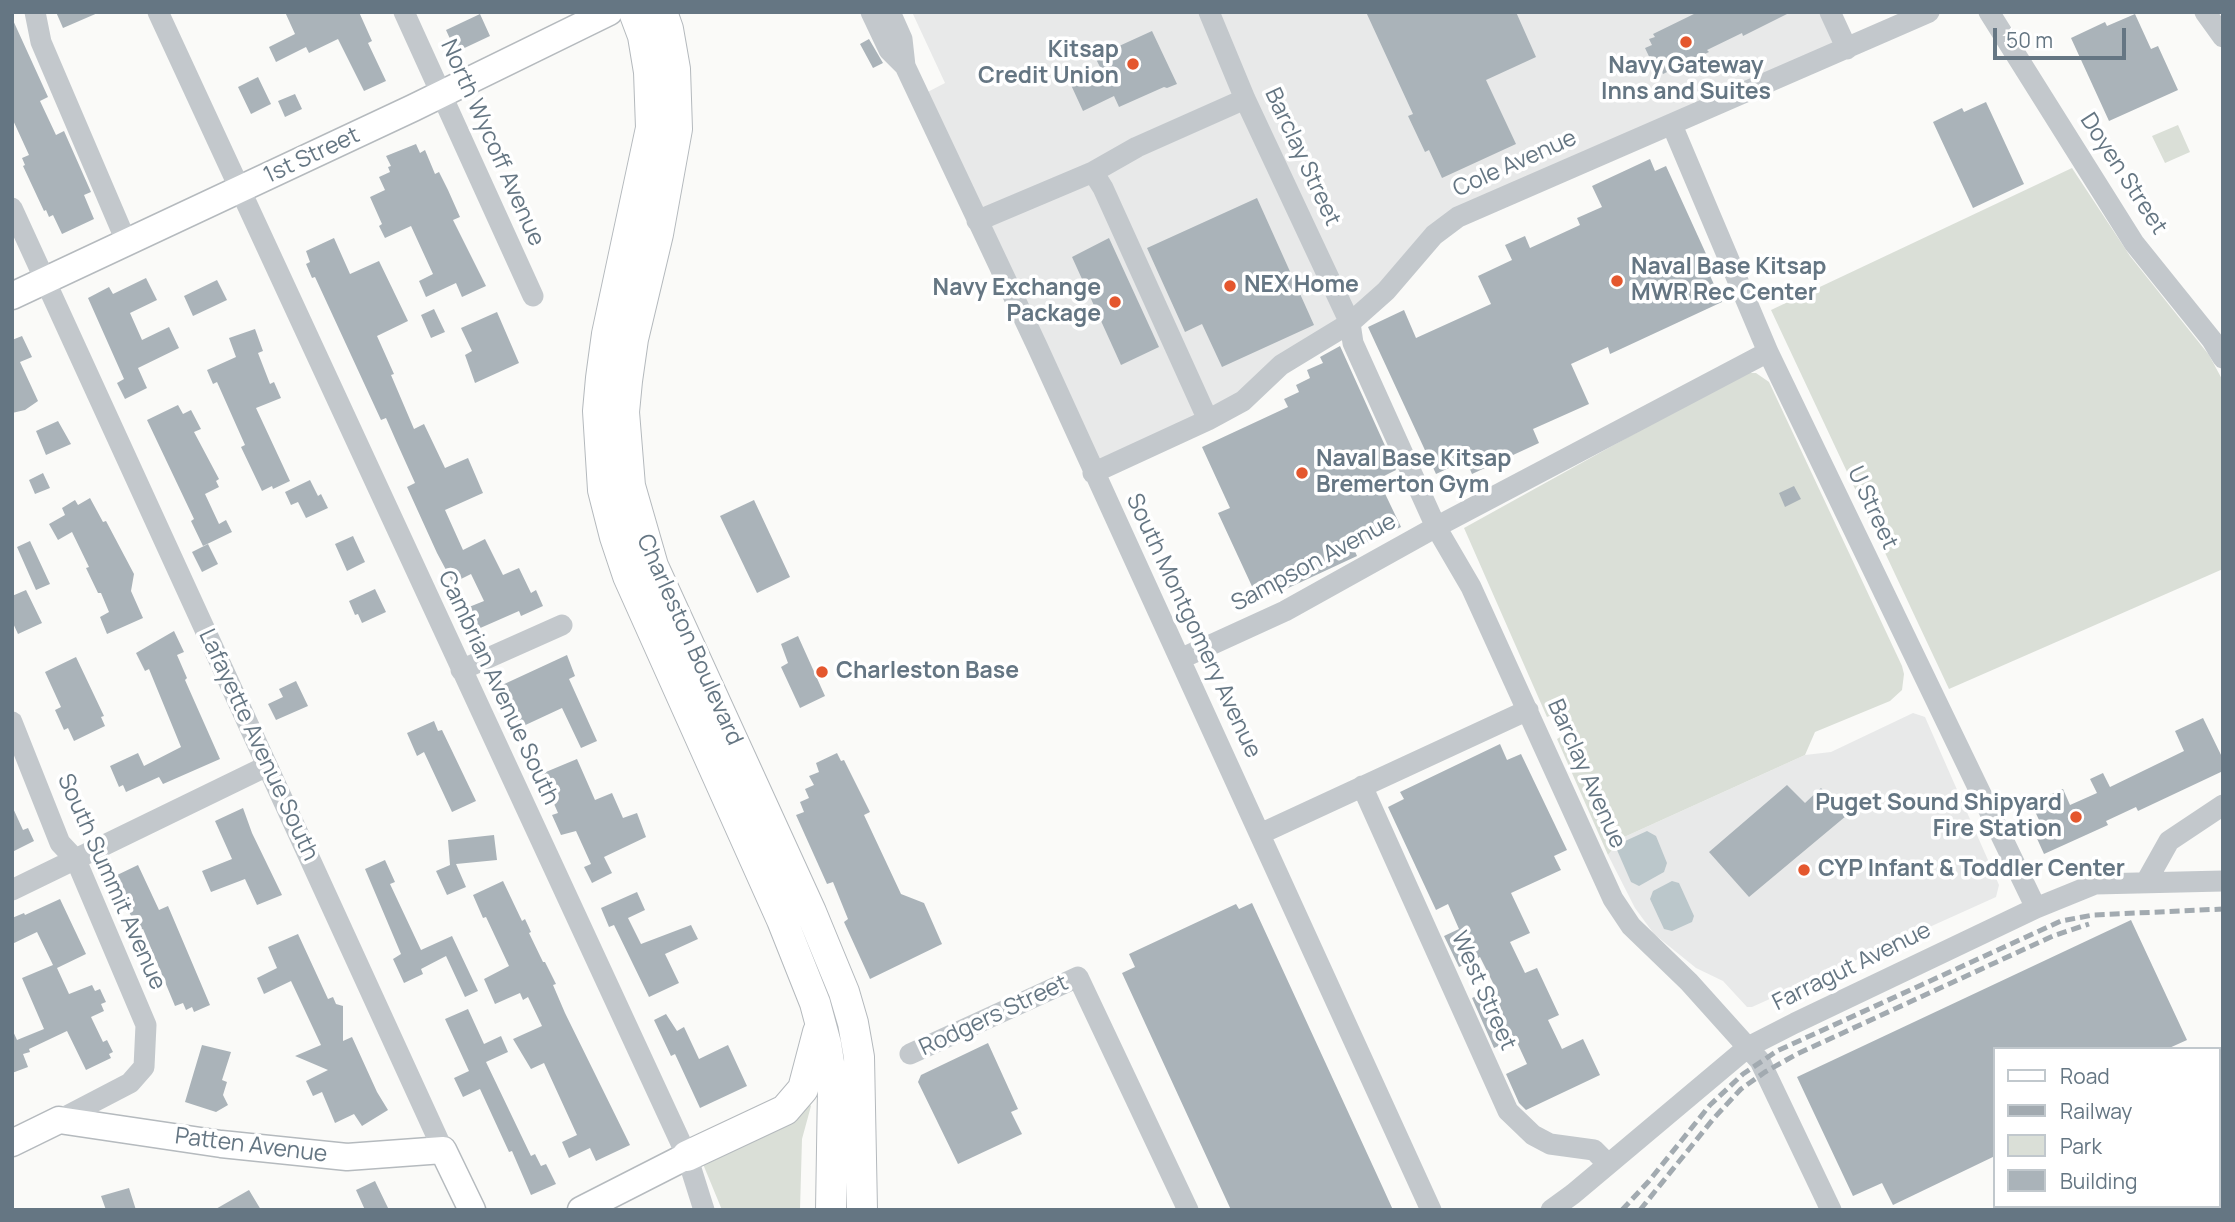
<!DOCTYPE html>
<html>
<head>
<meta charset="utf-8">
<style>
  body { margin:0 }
  #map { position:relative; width:2235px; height:1222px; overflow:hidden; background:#fafaf8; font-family:Manrope,sans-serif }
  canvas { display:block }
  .frame { position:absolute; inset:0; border:14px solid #657683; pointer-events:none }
  .legend { position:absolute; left:1993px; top:1047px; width:228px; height:161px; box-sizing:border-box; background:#fff; border:2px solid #c1c8cd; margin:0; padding:9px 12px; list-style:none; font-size:21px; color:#657683 }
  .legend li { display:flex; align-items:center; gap:14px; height:35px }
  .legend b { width:35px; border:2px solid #c1c8cd }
  .scale { position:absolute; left:1993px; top:28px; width:133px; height:32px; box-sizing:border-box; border:4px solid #657683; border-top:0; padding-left:9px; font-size:21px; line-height:24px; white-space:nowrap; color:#657683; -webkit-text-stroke:5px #fff; paint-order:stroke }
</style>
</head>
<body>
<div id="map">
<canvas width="2235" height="1222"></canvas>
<div class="frame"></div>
<ul class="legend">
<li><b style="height:9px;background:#fff"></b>Road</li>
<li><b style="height:9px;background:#a2aab0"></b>Railway</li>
<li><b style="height:19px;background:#dadfd7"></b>Park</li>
<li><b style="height:19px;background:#aab3b9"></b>Building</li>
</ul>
<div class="scale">50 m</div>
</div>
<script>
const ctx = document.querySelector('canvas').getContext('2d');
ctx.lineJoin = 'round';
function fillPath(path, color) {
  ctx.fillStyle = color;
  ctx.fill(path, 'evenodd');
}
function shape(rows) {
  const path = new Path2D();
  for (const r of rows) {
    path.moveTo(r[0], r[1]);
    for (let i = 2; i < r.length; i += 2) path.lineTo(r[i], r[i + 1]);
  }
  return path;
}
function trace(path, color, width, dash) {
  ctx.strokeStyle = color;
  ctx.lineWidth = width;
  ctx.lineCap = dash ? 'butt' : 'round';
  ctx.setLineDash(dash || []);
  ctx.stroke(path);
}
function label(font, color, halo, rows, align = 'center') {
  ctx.font = font + ' Manrope,sans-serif';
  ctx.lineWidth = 7;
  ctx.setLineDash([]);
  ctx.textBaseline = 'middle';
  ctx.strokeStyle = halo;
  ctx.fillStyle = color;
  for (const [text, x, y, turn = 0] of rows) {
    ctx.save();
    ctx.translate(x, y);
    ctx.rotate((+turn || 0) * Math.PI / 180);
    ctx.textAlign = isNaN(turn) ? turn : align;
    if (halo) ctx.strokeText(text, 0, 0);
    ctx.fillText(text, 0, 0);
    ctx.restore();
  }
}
fillPath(shape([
  [912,12,1830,12,1847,49,1483,205,1382,292,1243,401,1093,473,920,96,945,83],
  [1913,713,1925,717,1999,885,1996,897,1752,1007,1747,1007,1723,981,1696,968,1654,934,1635,908,1608,855,1622,838,1805,755,1831,752]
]), '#e8e9e9');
fillPath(shape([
  [2178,125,2190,152,2165,163,2152,136],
  [2072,168,2130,256,2209,355,2223,381,2223,569,1949,689,1771,310],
  [1749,373,1756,373,1769,382,1902,666,1904,674,1902,690,1890,701,1815,732,1805,755,1622,838,1608,855,1557,739,1562,736,1552,715,1547,717,1464,528,1733,379],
  [808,1102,811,1106,802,1139,800,1210,722,1210,703,1164]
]), '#dadfd7');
fillPath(shape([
  [1647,831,1656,836,1667,863,1664,872,1639,886,1631,882,1617,850,1623,842],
  [1672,881,1679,883,1694,916,1692,922,1672,931,1664,929,1650,899,1653,891]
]), '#bbc7cb');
fillPath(shape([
  [56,12,100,12,63,28],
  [285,12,359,12,372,41,368,43,386,81,364,91,338,39,309,53,306,47,276,62,269,47,295,34],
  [1366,12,1516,12,1536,57,1486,80,1516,144,1442,178,1429,150,1425,152,1408,116,1413,114],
  [1698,12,1791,12,1743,36,1742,33,1707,50,1709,52,1663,74,1661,69,1656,71,1645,48,1652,45,1649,39,1655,37,1653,34],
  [480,14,490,36,456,52,446,30],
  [2135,14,2151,49,2158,46,2178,90,2109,121,2071,38,2105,22,2107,26],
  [12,18,48,97,40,101,56,135,64,131,91,192,84,195,94,219,62,234,53,215,49,217,46,210,44,211,23,166,25,165,22,158,29,155,12,118],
  [1152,31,1177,84,1167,88,1164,87,1119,107,1114,96,1083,111,1071,85,1102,71,1095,57],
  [869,39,883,63,873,68,860,44],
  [258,77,271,104,251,114,238,87],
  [295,94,302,109,285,117,278,101],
  [1986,102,2024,184,1973,208,1933,122,1962,108,1964,112],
  [416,144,420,153,425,150,435,174,439,172,448,190,460,217,453,220,486,286,462,297,456,283,426,297,419,281,433,274,411,226,385,238,379,226,382,224,370,197,385,190,379,177,390,172,388,167,391,166,386,156],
  [1650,159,1655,171,1666,166,1707,256,1702,258,1722,302,1610,354,1608,347,1571,364,1589,404,1533,429,1539,443,1472,474,1466,460,1436,474,1368,327,1404,310,1416,338,1491,304,1478,276,1512,260,1505,245,1525,236,1530,248,1580,225,1577,218,1602,207,1592,186],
  [1257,198,1314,325,1222,367,1202,324,1185,332,1147,248],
  [334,238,350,274,379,261,408,321,377,336,394,374,391,375,414,429,424,424,445,468,468,458,483,493,445,510,463,550,485,539,503,575,519,568,531,593,536,590,543,606,521,616,519,611,478,629,469,607,484,601,471,574,453,583,437,553,407,487,415,483,397,443,386,418,381,420,315,277,312,278,306,264,310,262,306,251],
  [1109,238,1159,347,1121,365,1072,257],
  [146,278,157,300,130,313,142,340,169,327,179,348,138,368,147,388,125,399,117,383,124,379,88,298,109,287,113,294],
  [217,280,227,300,193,316,184,296],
  [434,309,445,332,431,338,421,315],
  [497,312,519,363,475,383,465,355,472,351,461,328],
  [255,329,263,351,258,353,270,384,274,382,281,398,256,408,290,481,273,489,272,486,262,491,241,447,245,445,217,382,213,384,207,370,236,357,229,338],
  [22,336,32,357,20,362,38,401,25,410,12,413,12,340],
  [1340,346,1396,470,1378,479,1401,527,1354,549,1357,556,1271,596,1268,589,1256,595,1218,513,1230,508,1202,447,1288,407,1284,399,1299,392,1296,385,1310,378,1307,370,1323,363,1320,357],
  [178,405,183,414,191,410,201,429,194,432,219,479,216,481,219,487,205,494,219,524,226,520,232,532,203,546,191,521,194,519,147,420],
  [58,421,71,444,46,455,36,431],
  [43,473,50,488,35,494,29,480],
  [310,480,318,496,321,494,328,508,306,518,298,502,291,505,285,492],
  [1794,486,1801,499,1785,507,1779,493],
  [90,498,103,522,106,521,134,574,131,591,143,618,107,634,100,617,109,612,101,593,98,593,86,568,89,567,72,532,58,540,49,524,65,515,62,508,75,500,78,505],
  [754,500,790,577,757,593,720,516],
  [353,536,365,562,347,571,335,544],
  [30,541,50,584,36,590,17,547],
  [208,544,218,564,202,572,192,552],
  [375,589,386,612,362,623,358,614,355,615,349,601],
  [26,590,42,623,18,634,12,621,12,596],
  [174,631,184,652,177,655,187,678,185,680,220,759,163,784,159,777,126,792,123,785,119,787,110,766,138,753,144,766,181,747,149,669,145,671,136,653],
  [798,636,825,696,800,708,781,667,788,663,781,644],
  [567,655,575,676,569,679,597,741,581,748,562,708,519,728,500,686],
  [76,657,104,716,101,717,105,726,74,741,68,728,64,730,55,710,61,707,45,672],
  [296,681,308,706,276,720,268,704,283,697,279,689],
  [2203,718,2223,759,2223,771,2138,811,2136,807,2106,821,2108,825,2044,854,2030,823,2039,820,2031,803,2063,789,2070,805,2097,793,2090,779,2103,773,2110,787,2184,751,2175,731],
  [434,721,438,731,442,730,476,801,452,812,424,752,417,756,407,733],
  [1500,744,1507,760,1521,754,1567,850,1554,856,1561,870,1511,893,1530,933,1510,942,1525,973,1537,968,1559,1015,1548,1020,1562,1049,1583,1039,1600,1075,1526,1110,1519,1103,1506,1074,1527,1064,1515,1038,1494,1048,1472,998,1495,987,1480,957,1459,967,1444,936,1459,929,1448,904,1436,910,1388,807,1404,799,1400,792],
  [837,753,841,761,844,760,870,812,864,815,901,894,924,903,942,944,870,979,844,922,848,919,833,882,827,884,796,815,804,812,800,802,809,798,805,789,814,785,809,776,819,772,816,763],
  [577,759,595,800,612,793,623,818,637,813,646,837,604,857,612,873,592,883,584,867,591,864,576,831,561,835,552,815,558,813,541,774],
  [1787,785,1805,803,1821,788,1846,816,1749,897,1709,852],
  [12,806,23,830,28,828,34,841,12,852],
  [243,808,252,833,282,895,257,905,245,879,211,892,202,871,232,859,215,821],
  [494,835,497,860,456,864,466,887,447,895,436,871,450,865,448,840],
  [385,860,395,882,390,884,421,950,452,936,478,991,465,997,446,956,421,969,423,974,404,983,393,959,401,954,365,869],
  [138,865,159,910,168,906,210,1005,194,1012,192,1007,186,1010,183,1003,175,1006,143,929,138,931,113,877],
  [503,881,522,921,525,919,531,932,529,933,543,962,545,962,556,984,553,985,565,1013,630,1145,596,1161,590,1148,569,1158,562,1142,577,1135,544,1063,531,1069,513,1039,542,1026,528,997,523,1000,520,993,495,1004,484,979,509,966,486,917,483,918,473,895],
  [637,892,645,910,628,918,641,944,691,925,698,939,665,954,679,983,649,997,614,925,609,927,601,908],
  [60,899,86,954,57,968,69,994,92,985,95,991,100,989,106,1002,101,1004,104,1011,91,1017,103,1042,107,1040,113,1052,109,1054,111,1058,86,1070,67,1031,29,1049,30,1052,23,1054,28,1067,12,1073,12,1029,17,1040,44,1029,22,978,53,965,37,932,12,944,12,918,24,913,25,915],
  [1252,903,1383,1188,1393,1210,1231,1210,1122,973,1135,967,1129,954,1236,904,1239,909],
  [2131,920,2187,1040,2167,1049,1995,1049,1995,1156,1893,1205,1882,1183,1853,1196,1797,1077],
  [298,934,328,999,333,997,336,1004,343,1006,343,1041,352,1037,377,1092,388,1110,362,1126,354,1114,335,1123,322,1092,313,1096,306,1081,328,1070,295,1056,321,1045,291,981,264,994,257,978,277,968,268,947],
  [468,1009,484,1044,501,1036,508,1052,486,1062,531,1156,535,1154,541,1166,546,1164,556,1184,531,1195,512,1151,509,1152,480,1089,463,1097,454,1078,469,1071,445,1019],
  [666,1014,677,1031,684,1027,699,1059,728,1045,747,1086,700,1108,675,1054,671,1056,654,1020],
  [988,1043,1018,1109,1011,1112,1022,1134,958,1164,918,1082,921,1075],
  [202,1045,231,1052,222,1080,227,1082,223,1095,228,1105,216,1112,185,1102],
  [375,1181,389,1210,365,1210,356,1190],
  [129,1188,136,1210,106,1210,101,1196],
  [249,1190,261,1210,214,1210]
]), '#aab3b9');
const major = shape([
  [12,296,413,108,609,12],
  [12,1143,59,1120,221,1144,347,1157,443,1150,472,1210],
  [581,1210,687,1156]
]);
const highway = shape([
  [634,12,643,36,649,72,651,128,607,334,601,378,598,411,603,490,615,537,628,576,782,920,815,1003,826,1044,833,1087,831,1210],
  [662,12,668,29,675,69,677,129,658,234,633,339,627,381,624,412,630,486,653,566,811,912,844,992,853,1023,859,1057,862,1210],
  [687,1156,785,1110,803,1089,818,1032]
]);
trace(major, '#b5babe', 29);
trace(highway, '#b4b9bd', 32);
trace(shape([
  [35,12,41,42,126,241],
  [158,12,687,1156,704,1210],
  [404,12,533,296],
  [871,12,889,50,905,66,1037,346,1431,1210],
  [890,12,902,39,905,66],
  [1209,12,1245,99,1350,323,1353,343,1436,527,1471,587,1613,899,1631,926,1689,982,1760,1061,1831,1210],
  [1830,12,1847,49],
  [1989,12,2134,243,2212,340,2223,358],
  [2205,12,2223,37],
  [1672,125,1768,352,2036,908],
  [1093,172,1103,188,1208,420],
  [12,208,443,1150],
  [977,221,1093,172,1137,147,1245,99],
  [1093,473,1208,420,1243,401,1281,365,1350,323,1386,291,1434,235,1458,217,1929,12],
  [1180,659,1285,611,1436,527,1768,352],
  [461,670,562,625],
  [12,722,60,843,76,860,146,1025,144,1067,130,1083,59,1120],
  [1362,786,1508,1111,1533,1135,1550,1144,1594,1150,1608,1164],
  [1260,834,1528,710],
  [2146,882,2169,841,2223,805],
  [12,890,267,766],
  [910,1054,1078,977,1188,1210],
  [1551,1210,1573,1194,1748,1047,1795,1023,2036,908,2095,884,2223,881]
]), '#c3c8cc', 21);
trace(major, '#fff', 26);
trace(highway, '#fff', 30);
trace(shape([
  [1622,1210,1649,1181,1710,1105,1743,1074,1777,1051,2061,921,2093,915,2223,909],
  [1640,1210,1714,1118,1741,1089,1765,1072,1797,1054,2053,936,2089,924]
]), '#a2aab0', 5, [10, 5]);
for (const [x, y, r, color] of [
  [1686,42,7,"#e4572e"],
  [1133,64,7,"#e4572e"],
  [1617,281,7,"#e4572e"],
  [1230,286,7,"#e4572e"],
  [1115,302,7,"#e4572e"],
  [1302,473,7,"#e4572e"],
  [822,672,7,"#e4572e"],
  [2076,817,7,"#e4572e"],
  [1804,870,7,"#e4572e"]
]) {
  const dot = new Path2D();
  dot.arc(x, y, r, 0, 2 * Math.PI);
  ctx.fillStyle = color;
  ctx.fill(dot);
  trace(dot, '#fff', 2.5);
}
label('bold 23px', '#657683', '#fff', [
  ["Kitsap",1119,51,"right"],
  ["Credit Union",1119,77,"right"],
  ["Navy Gateway",1686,67,"center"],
  ["Inns and Suites",1686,93,"center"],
  ["Naval Base Kitsap",1631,268],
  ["MWR Rec Center",1631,294],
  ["NEX Home",1244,286],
  ["Navy Exchange",1101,289,"right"],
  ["Package",1101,315,"right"],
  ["Naval Base Kitsap",1316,460],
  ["Bremerton Gym",1316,486],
  ["Charleston Base",836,672],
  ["Puget Sound Shipyard",2062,804,"right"],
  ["Fire Station",2062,830,"right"],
  ["CYP Infant & Toddler Center",1818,870]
], 'left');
label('23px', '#657683', '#fff', [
  ["North Wycoff Avenue",492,143,66],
  ["1st Street",312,156,-25],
  ["Barclay Street",1302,157,65],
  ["Cole Avenue",1515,164,-24],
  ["Doyen Street",2123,174,57],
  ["U Street",1872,508,65],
  ["Sampson Avenue",1314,563,-28],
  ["South Montgomery Avenue",1193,626,65],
  ["Charleston Boulevard",689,640,66],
  ["Cambrian Avenue South",498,688,65],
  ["Lafayette Avenue South",258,745,65],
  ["Barclay Avenue",1586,774,66],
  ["South Summit Avenue",111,882,66],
  ["Farragut Avenue",1852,967,-26],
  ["West Street",1483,991,66],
  ["Rodgers Street",994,1016,-25],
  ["Patten Avenue",251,1146,7]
]);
</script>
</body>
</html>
